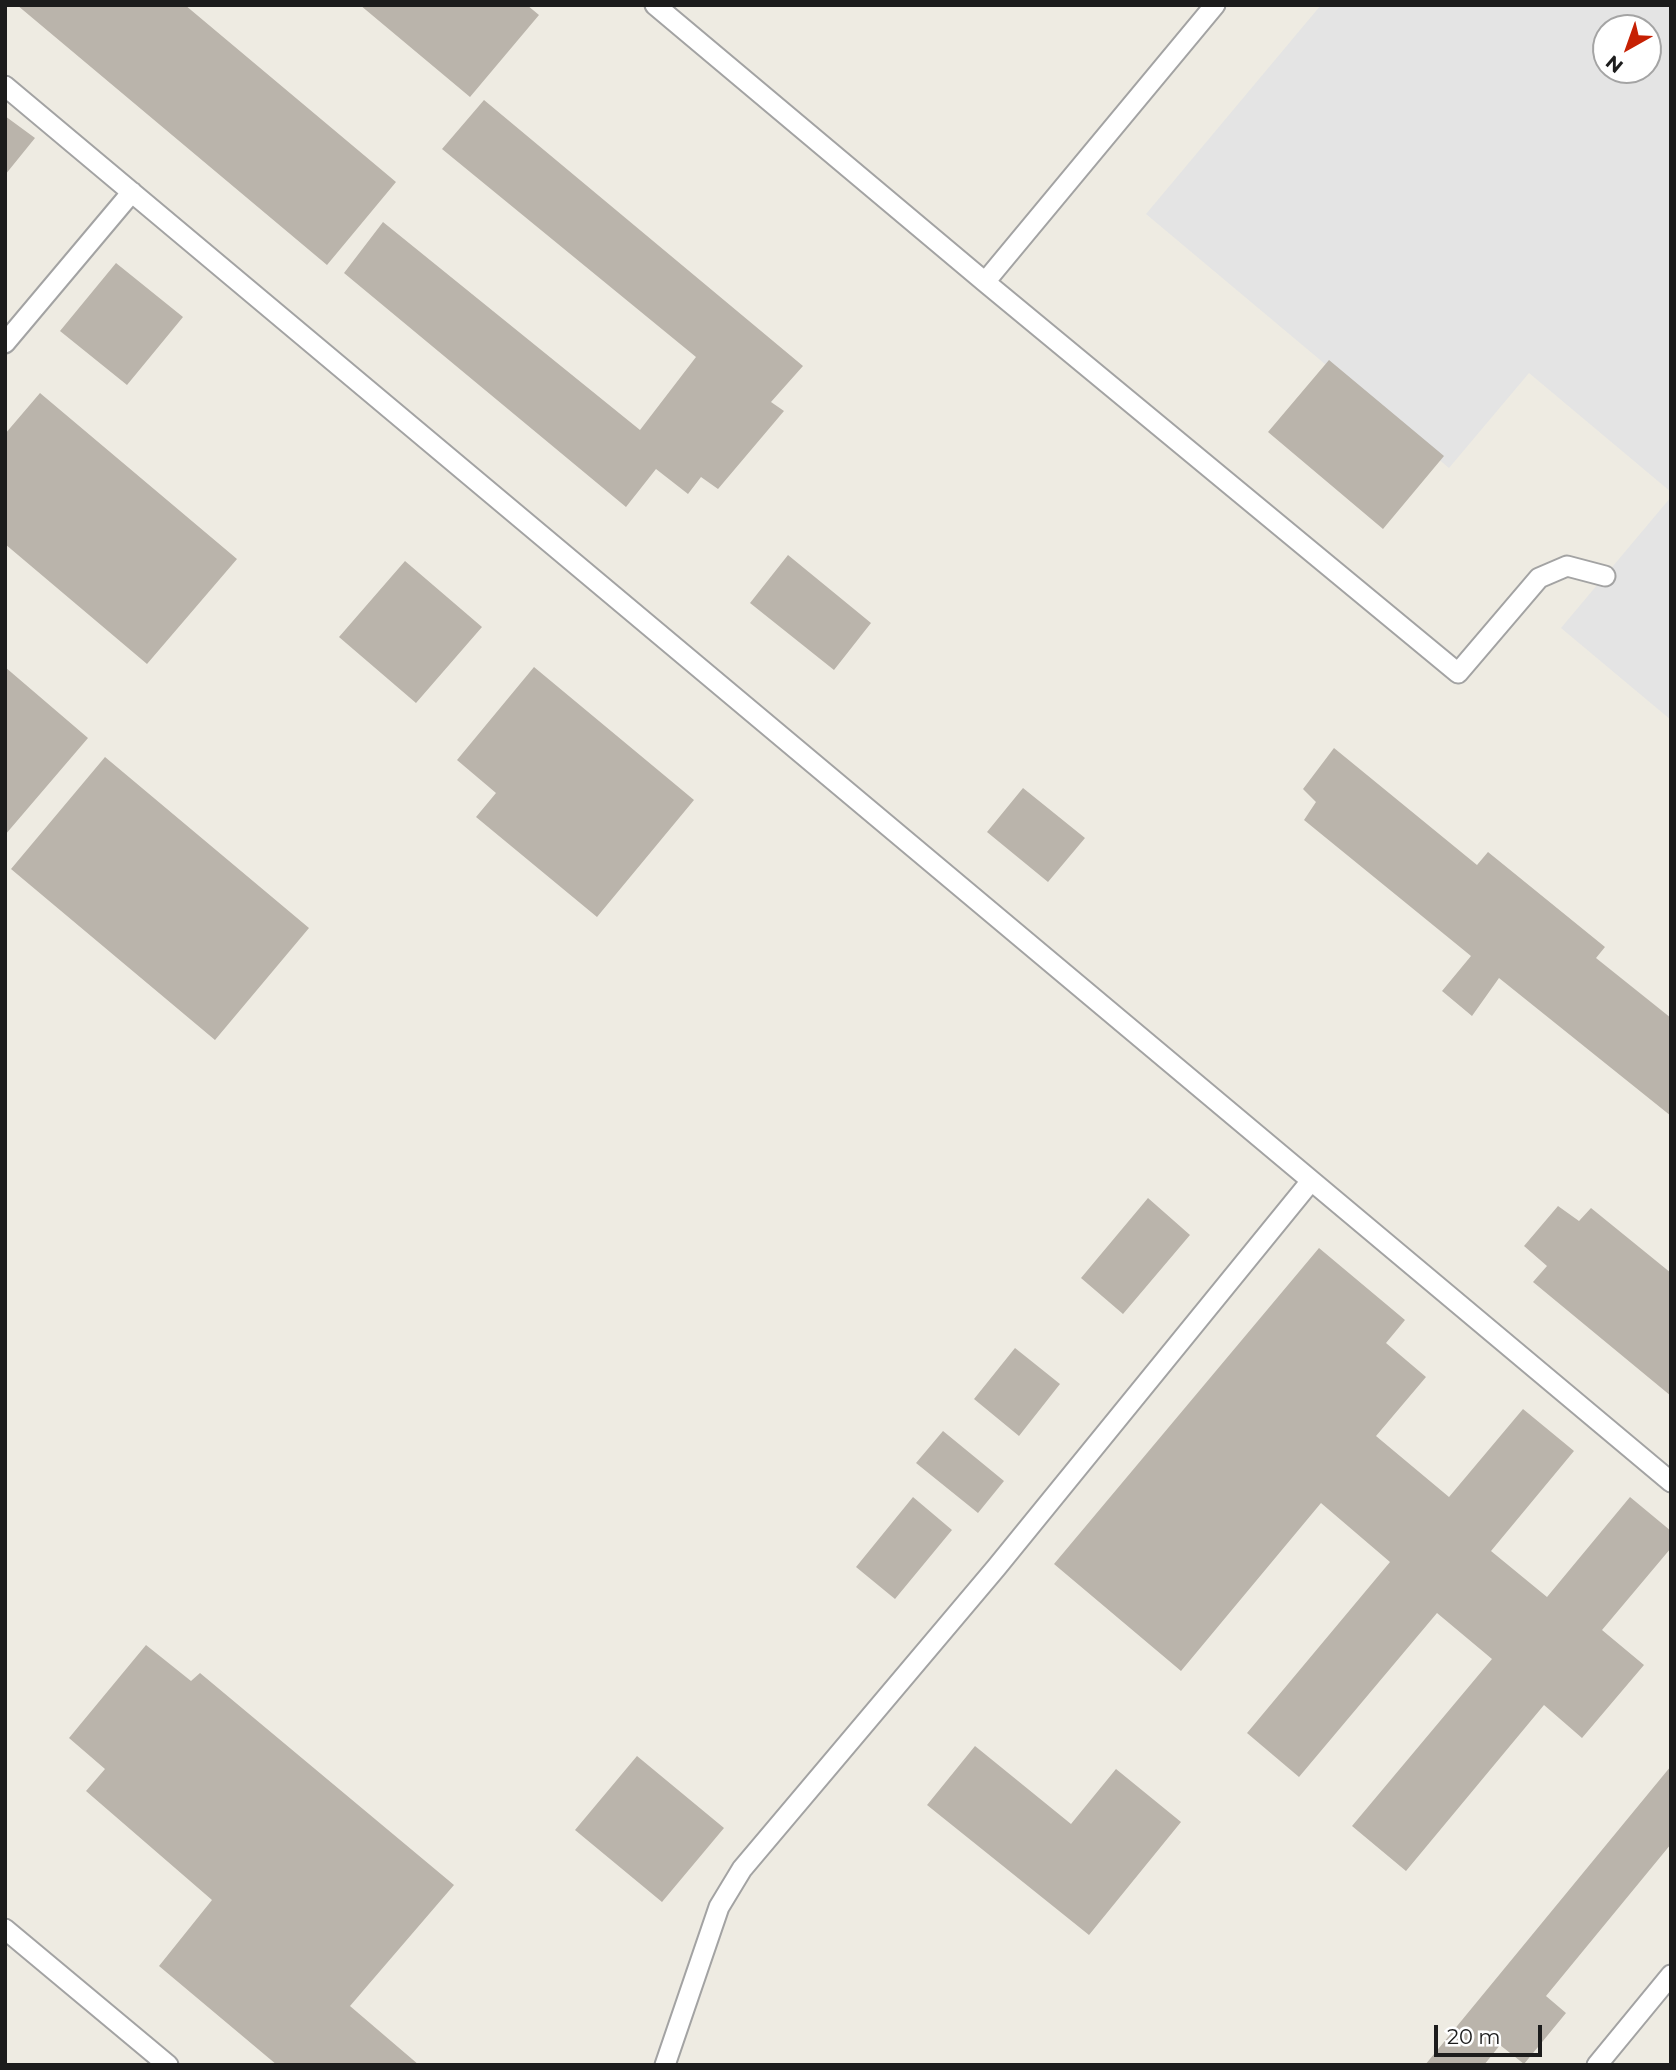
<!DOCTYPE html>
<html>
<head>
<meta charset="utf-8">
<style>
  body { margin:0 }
  #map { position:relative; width:1676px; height:2070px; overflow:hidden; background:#eeebe2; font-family:Montserrat,sans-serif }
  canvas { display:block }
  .frame { position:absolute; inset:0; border:7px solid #1c1c1c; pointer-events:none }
  .north { position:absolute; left:1592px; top:14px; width:70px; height:70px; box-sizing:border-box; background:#fff; border:2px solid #a4a4a4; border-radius:50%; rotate:220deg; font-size:19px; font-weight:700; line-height:28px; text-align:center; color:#1c1c1c }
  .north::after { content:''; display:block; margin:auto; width:24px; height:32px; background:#c62003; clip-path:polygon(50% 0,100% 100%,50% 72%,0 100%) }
  .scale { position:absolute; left:1434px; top:2025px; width:108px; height:32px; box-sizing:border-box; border:4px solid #1c1c1c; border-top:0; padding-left:9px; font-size:21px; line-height:24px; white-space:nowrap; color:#1c1c1c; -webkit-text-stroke:5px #fff; paint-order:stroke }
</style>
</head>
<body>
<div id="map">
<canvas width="1676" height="2070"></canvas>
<div class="frame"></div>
<div class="north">N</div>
<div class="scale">20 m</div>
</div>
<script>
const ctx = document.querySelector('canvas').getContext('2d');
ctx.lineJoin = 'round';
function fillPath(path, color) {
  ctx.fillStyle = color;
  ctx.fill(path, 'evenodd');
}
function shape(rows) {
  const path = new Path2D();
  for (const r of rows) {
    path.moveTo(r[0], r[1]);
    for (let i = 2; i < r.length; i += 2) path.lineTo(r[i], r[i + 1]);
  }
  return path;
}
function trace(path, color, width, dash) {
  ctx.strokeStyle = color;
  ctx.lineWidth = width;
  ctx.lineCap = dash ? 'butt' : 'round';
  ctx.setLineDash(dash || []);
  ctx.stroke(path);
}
fillPath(shape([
  [1321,5,1671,5,1671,492,1529,373,1449,468,1146,214],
  [1606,28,1648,28,1648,70,1606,70],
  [1671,497,1671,720,1561,628]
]), '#e4e4e4');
fillPath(shape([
  [17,5,185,5,396,182,327,265],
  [360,5,527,5,539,15,470,97],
  [484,100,803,366,771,402,784,411,718,489,701,477,688,494,656,469,626,507,344,273,383,222,640,430,696,357,442,149],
  [5,116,35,138,5,175],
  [116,263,183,317,127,385,60,331],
  [1329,360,1444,456,1383,529,1268,432],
  [40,393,237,559,147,664,5,544,5,434],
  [788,555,871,623,834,670,750,603],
  [405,561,482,627,416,703,339,637],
  [5,667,88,738,5,835],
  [534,667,694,800,597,917,476,817,496,793,457,760],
  [1334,748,1477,865,1488,852,1605,947,1596,958,1671,1018,1671,1116,1499,978,1472,1016,1442,991,1471,956,1304,820,1316,802,1303,789],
  [105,757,309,928,215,1040,11,869],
  [1023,788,1085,838,1048,882,987,832],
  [1148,1198,1190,1235,1123,1314,1081,1278],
  [1558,1206,1579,1221,1591,1208,1671,1273,1671,1396,1533,1282,1547,1266,1524,1246],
  [1319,1248,1405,1320,1386,1343,1426,1377,1376,1436,1449,1497,1523,1409,1574,1451,1491,1551,1547,1597,1630,1497,1671,1531,1671,1548,1602,1630,1644,1665,1582,1738,1544,1705,1406,1871,1352,1826,1492,1659,1437,1613,1299,1777,1247,1733,1390,1562,1321,1503,1181,1671,1054,1564],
  [1015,1348,1060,1384,1019,1436,974,1399],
  [943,1431,1004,1481,978,1513,916,1463],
  [913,1497,952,1530,895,1599,856,1567],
  [146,1645,191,1681,200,1673,454,1885,350,2006,419,2065,277,2065,159,1966,212,1900,86,1791,105,1769,69,1738],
  [975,1746,1071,1824,1116,1769,1181,1822,1089,1935,927,1805],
  [637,1756,724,1828,662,1902,575,1830],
  [1671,1766,1671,1844,1546,1996,1566,2013,1524,2064,1500,2045,1484,2065,1425,2065]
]), '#bab4ab');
const service = shape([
  [655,5,985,282,1458,673,1539,578,1567,566,1605,576],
  [5,86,1671,1482],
  [985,282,1215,5],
  [5,343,132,192],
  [5,1929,168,2065],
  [665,2065,719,1907,742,1869,996,1568,1311,1181],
  [1597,2065,1671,1975]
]);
trace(service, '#a3a3a3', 23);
trace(service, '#fff', 19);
</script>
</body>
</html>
